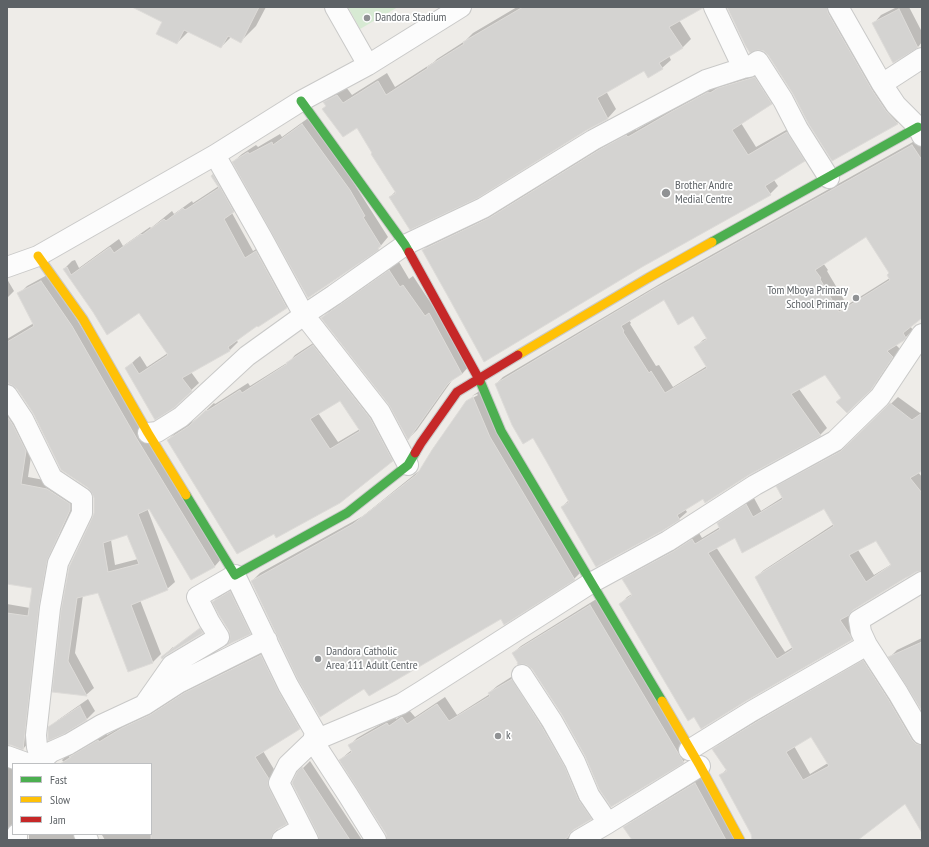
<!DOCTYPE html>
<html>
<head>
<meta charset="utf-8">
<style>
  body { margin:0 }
  #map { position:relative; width:929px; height:847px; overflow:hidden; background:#eeece8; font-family:"PT Sans Narrow",sans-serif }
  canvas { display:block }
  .frame { position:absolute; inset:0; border:8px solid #5d6266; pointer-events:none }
  .legend { position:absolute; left:12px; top:763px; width:140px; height:72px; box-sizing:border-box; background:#fff; border:1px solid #bec0c2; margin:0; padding:5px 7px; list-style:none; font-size:12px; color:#5d6266 }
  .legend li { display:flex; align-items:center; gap:8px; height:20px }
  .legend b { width:20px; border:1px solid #bec0c2 }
</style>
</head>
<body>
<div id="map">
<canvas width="929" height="847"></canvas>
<div class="frame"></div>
<ul class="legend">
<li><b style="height:5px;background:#4caf50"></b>Fast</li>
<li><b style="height:5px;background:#ffc107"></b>Slow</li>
<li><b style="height:5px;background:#c62828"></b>Jam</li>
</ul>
</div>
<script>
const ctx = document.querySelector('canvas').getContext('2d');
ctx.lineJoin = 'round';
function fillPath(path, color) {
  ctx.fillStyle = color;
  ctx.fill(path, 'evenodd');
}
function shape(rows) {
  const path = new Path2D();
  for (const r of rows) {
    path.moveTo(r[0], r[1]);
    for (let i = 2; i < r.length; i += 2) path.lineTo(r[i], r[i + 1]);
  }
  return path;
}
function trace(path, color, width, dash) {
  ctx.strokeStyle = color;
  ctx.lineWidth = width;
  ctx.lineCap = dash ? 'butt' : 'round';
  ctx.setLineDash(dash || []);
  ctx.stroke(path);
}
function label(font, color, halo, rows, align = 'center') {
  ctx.font = font + ' "PT Sans Narrow",sans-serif';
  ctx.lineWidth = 3.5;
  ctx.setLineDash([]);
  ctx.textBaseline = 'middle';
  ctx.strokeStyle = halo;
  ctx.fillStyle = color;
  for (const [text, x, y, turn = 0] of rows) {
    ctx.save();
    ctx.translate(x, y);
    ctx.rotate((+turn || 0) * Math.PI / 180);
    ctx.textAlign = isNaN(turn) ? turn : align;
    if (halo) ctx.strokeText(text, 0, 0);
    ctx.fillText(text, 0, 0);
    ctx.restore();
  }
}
fillPath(shape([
  [348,7,398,7,360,29]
]), '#d7ead3');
fillPath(shape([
  [134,7,266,7,256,26,241,41,231,37,221,47,189,31,177,43,163,22],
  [517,7,702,7,679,20,691,39,682,48,669,56,671,60,662,68,644,69,606,91,616,109,608,118,586,129,390,197,396,191,357,127,327,106,324,102,333,94,346,87,352,95,387,73,395,87,434,62,437,59,465,41,473,33],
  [728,7,838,7,906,115,897,123,794,93,768,54],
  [897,7,909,7,922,32,922,42,918,47,893,62,874,23,881,15],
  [755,72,779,96,772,104,741,123,756,147,795,125,812,153,804,161,774,180,778,186,770,194,423,250,431,242,608,142,635,128,636,130,680,104,717,84],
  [311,116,388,237,378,249,233,162,242,154,256,145,258,147,280,134,282,137],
  [920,138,922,142,922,316,910,326,913,330,903,340,896,345,900,349,878,381,847,412,842,398,825,373,799,389,827,428,820,435,703,497,685,509,687,512,679,519,562,507,569,500,533,437,496,384,503,377,663,282],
  [866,236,890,273,890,278,847,305,827,271,828,270,823,263],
  [664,299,693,315,707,338,703,340,696,347,707,366,673,387,659,365,656,366,630,324,631,323,629,320],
  [220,168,242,204,232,213,253,251,264,244,295,299,287,307,258,325,236,340,238,342,230,350,191,372,199,383,173,407,127,368,135,360,140,356,147,367,168,353,139,312,94,311,64,269,72,261,75,260,79,268,119,239,123,246,150,227,151,228,172,211,174,214,192,201,193,203,219,186,212,176],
  [399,262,409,279,413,276,471,364,462,374,453,379,417,430,408,439,390,404,322,318,331,309],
  [49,274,222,558,215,566,191,579,149,507,147,508,175,582,167,589,140,600,161,654,153,662,129,671,98,592,83,595,75,653,94,688,86,695,53,691,94,513,94,498,93,492,33,412,7,370,7,339,34,323,19,294,27,286],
  [128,534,138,559,115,565,111,540],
  [7,279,14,291,7,298],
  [321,338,400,452,392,460,168,440,176,432,198,418,214,403,215,404,248,383,250,386,290,361,295,355],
  [341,399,360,429,338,442,318,413],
  [481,390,498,429,582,571,574,579,504,624,501,618,369,694,363,686,320,715,299,679,252,581,260,573,363,516,420,470,432,450,466,402,469,399,469,400,478,395,477,394,472,396],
  [898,397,920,413,922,412,922,469,918,472,922,477,922,570,916,571,853,609,848,614,857,627,859,632,852,639,746,700,620,605,627,597,632,594,624,579,631,572,682,544,699,533,702,538,720,527,718,523,726,516,754,498,761,511,783,497,778,487,785,479,849,444],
  [825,508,834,524,764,570,756,577,793,647,785,652,716,547,735,537],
  [877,539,892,564,874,575,858,550],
  [7,398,33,443,28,477,55,482,77,497,30,741,23,749,11,744,7,744,7,604,30,608,33,587,7,583],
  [238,584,258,625,250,633,231,636,230,630,213,602,221,594],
  [598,598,690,754,683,762,586,756,563,714,532,668,527,664,519,663,513,653,521,646],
  [210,624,202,632,162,657,173,647,173,648,178,646,205,626],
  [922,638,922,709,890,657,897,650],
  [268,648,307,721,299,728,263,751,275,771,294,816,286,823,279,827,277,832,281,840,105,840,102,835,102,834,151,834,151,764,65,764,62,760,69,753,106,733,107,735,131,721,157,708,192,686],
  [871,654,922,735,922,831,905,803,856,840,753,840,752,834,720,776,727,769,713,750,720,742,766,714],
  [811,735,828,763,810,774,794,746],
  [519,672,598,811,591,818,576,827,569,835,571,840,388,840,387,834,340,760,348,753,352,750,350,745,357,738,395,716,396,719,409,710,415,717,445,697,457,715,490,694,489,693,497,686],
  [88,699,95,711,87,719,63,733,49,728,58,720],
  [7,757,13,764,13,824,7,840],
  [310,761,362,840,320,840,298,773],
  [702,776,737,840,633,840,625,827,632,820],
  [29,834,81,834,80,840,29,840]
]), '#0003');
const building = shape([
  [132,7,259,7,241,43,228,36,221,48,184,30,177,44,156,34,162,22,132,7],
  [523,7,703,7,703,8,669,27,683,48,659,63,663,69,648,78,644,71,597,98,608,119,587,130,478,198,410,230,389,197,396,193,371,154,372,153,357,128,343,137,322,109,326,106,323,102,337,95,343,103,378,81,386,95,428,68,427,67,464,44,463,42,523,7],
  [727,7,827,7,828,13,872,90,886,111,898,124,832,161,808,123,793,94,768,55,764,51,758,50,750,53,745,45,727,7],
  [899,9,918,48,893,63,872,23,899,9],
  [755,77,772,104,732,130,748,155,787,132,805,161,765,186,771,195,642,267,484,362,450,300,422,250,489,218,599,150,626,135,628,137,671,112,708,92,710,93,718,88,755,77],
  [302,124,350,190,365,216,363,217,381,246,378,248,379,250,308,298,232,162,248,152,249,154,272,142,273,145,302,124],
  [912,145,922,160,922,318,903,333,906,338,903,341,887,351,893,357,871,390,847,413,836,402,841,398,825,375,791,394,821,436,749,475,705,503,703,499,677,515,680,520,662,531,596,567,561,507,569,502,548,464,533,438,523,444,512,425,495,384,654,289,912,145],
  [866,237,889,273,887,275,890,280,839,312,820,279,821,278,815,270,866,237],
  [664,300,678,325,693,316,707,339,694,347,707,368,665,393,651,371,649,373,623,332,624,331,621,326,664,300],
  [213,174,234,212,224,219,245,258,256,251,287,308,258,327,257,326,228,347,230,351,182,378,192,391,174,408,155,420,125,368,132,363,139,374,168,355,139,313,107,335,93,312,63,269,67,267,71,275,110,247,114,253,141,234,142,235,164,219,166,221,183,208,185,210,219,188,211,176,213,174],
  [389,270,400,287,403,285,425,316,429,313,462,374,451,381,447,385,408,440,389,405,321,318,389,270],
  [41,281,72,326,137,439,215,567,191,580,149,509,138,514,168,590,131,605,153,663,128,672,98,593,77,598,68,661,87,696,52,692,61,610,69,567,92,518,94,513,94,498,92,493,88,488,61,470,33,413,17,389,12,385,9,384,7,381,7,342,34,326,17,293,41,281],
  [127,535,139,564,108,572,103,543,127,535],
  [313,345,370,418,393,461,340,503,276,538,274,534,237,554,167,440,189,426,206,410,207,411,240,390,242,393,287,364,286,363,313,345],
  [340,401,360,431,330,449,310,419,340,401],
  [473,397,490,437,575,580,504,625,501,619,369,696,364,689,320,717,298,680,251,581,353,524,416,475,419,471,432,450,466,401,473,397],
  [890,403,912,420,922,413,922,471,910,478,922,493,922,571,916,572,908,577,907,577,853,610,849,615,840,620,850,635,852,640,746,701,701,729,694,717,688,721,619,604,632,595,622,579,674,551,692,539,695,544,720,529,717,523,746,504,753,517,783,499,776,486,841,451,890,403],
  [824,509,834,526,755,577,793,649,777,659,708,553,735,538,742,553,824,509],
  [876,541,891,565,866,582,849,555,876,541],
  [7,416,13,425,26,451,21,484,47,489,70,504,70,510,47,561,39,607,23,750,11,745,7,745,7,613,28,616,32,588,7,584,7,416],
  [230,591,251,634,225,646,229,642,230,636,229,631,219,615,212,602,230,591],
  [590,605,684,763,611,807,599,789,585,756,562,715,532,669,527,665,522,664,518,665,517,663,518,663,512,653,590,605],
  [200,628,203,633,166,655,162,659,161,657,200,628],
  [922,642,922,711,888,657,922,642],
  [261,655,278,690,300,729,255,757,269,779,268,783,269,788,287,824,276,830,272,835,271,840,151,840,151,764,60,764,71,757,69,757,98,740,99,742,122,728,150,715,184,693,261,655],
  [863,660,888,699,912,740,916,744,922,745,922,833,905,804,858,840,752,840,751,834,719,775,727,771,712,749,758,721,863,660],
  [811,737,829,766,803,780,786,752,811,737],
  [512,679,542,727,565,767,578,799,592,819,573,830,569,834,568,837,564,840,387,840,386,834,339,760,352,752,348,745,387,723,389,726,402,717,407,724,437,704,449,721,490,696,488,693,512,679],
  [80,706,87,720,64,734,48,741,48,727,80,706],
  [302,767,350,840,319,840,318,835,292,783,297,772,302,767],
  [695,783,726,840,632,840,623,827,695,783]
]);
fillPath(building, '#d4d3d1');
trace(building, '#dddbd8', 1);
const street = shape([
  [335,7,368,65],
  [714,7,743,68],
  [838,7,882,84,896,105,918,127,922,136],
  [882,84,922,58],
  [215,155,262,238,304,315,380,412,408,465],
  [7,267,38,256,215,155,301,101,368,65,461,7],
  [7,395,23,419,52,478,82,498,82,513,58,563,50,608,36,735,37,747,41,761,43,764],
  [148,433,157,432,181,417,247,356,304,315,334,295,405,245,483,208,593,140,706,80,743,68,749,67,758,61,783,100,798,129,829,178],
  [867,645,898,693,922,734],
  [522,675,552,721,575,762,589,795,608,823],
  [144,705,172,665,219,637,209,621,197,597,235,575,288,685,315,732,313,741,348,795,376,840],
  [689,750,752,711,867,645,861,632,859,620,922,582],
  [7,756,29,764,41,761,51,752,69,744,101,725,144,705,178,683,260,642,267,640],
  [84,834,88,840],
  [17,840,17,834],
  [282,840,301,829],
  [308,840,279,783,288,765,313,741,401,704,422,691,591,583,668,541,755,485,835,441,880,397,922,334],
  [579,840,608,823,700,766]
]);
const fast = shape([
  [301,101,405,245,409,252],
  [712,242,918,127],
  [480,381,501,431,662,701],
  [186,495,235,575,347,513,408,465,415,453]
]);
const slow = shape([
  [38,256,83,319,148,433,186,495],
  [518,355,648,278,712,242],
  [662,701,700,766,740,840]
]);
const jam = shape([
  [409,252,480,381],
  [415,453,421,443,457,392,518,355]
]);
trace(street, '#c9c9c8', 22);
trace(fast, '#cacaca', 11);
trace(slow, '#cacaca', 11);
trace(jam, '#cacaca', 11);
trace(street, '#fcfcfc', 20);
trace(fast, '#4caf50', 9);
trace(slow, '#ffc107', 9);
trace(jam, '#c62828', 9);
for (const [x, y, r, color] of [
  [367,18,4,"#909294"],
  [666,193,5,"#909294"],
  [856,298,4,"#909294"],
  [318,659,4,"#909294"],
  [498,736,4,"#909294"]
]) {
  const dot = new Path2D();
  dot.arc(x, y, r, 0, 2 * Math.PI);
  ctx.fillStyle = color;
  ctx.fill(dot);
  trace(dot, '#fff', 1.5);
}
label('12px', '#5d6266', '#fff', [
  ["Dandora Stadium",375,18],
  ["Brother Andre",675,186],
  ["Medial Centre",675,200],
  ["Tom Mboya Primary",848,291,"right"],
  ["School Primary",848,305,"right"],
  ["Dandora Catholic",326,652],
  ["Area 111 Adult Centre",326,666],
  ["k",506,736]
], 'left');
</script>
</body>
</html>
